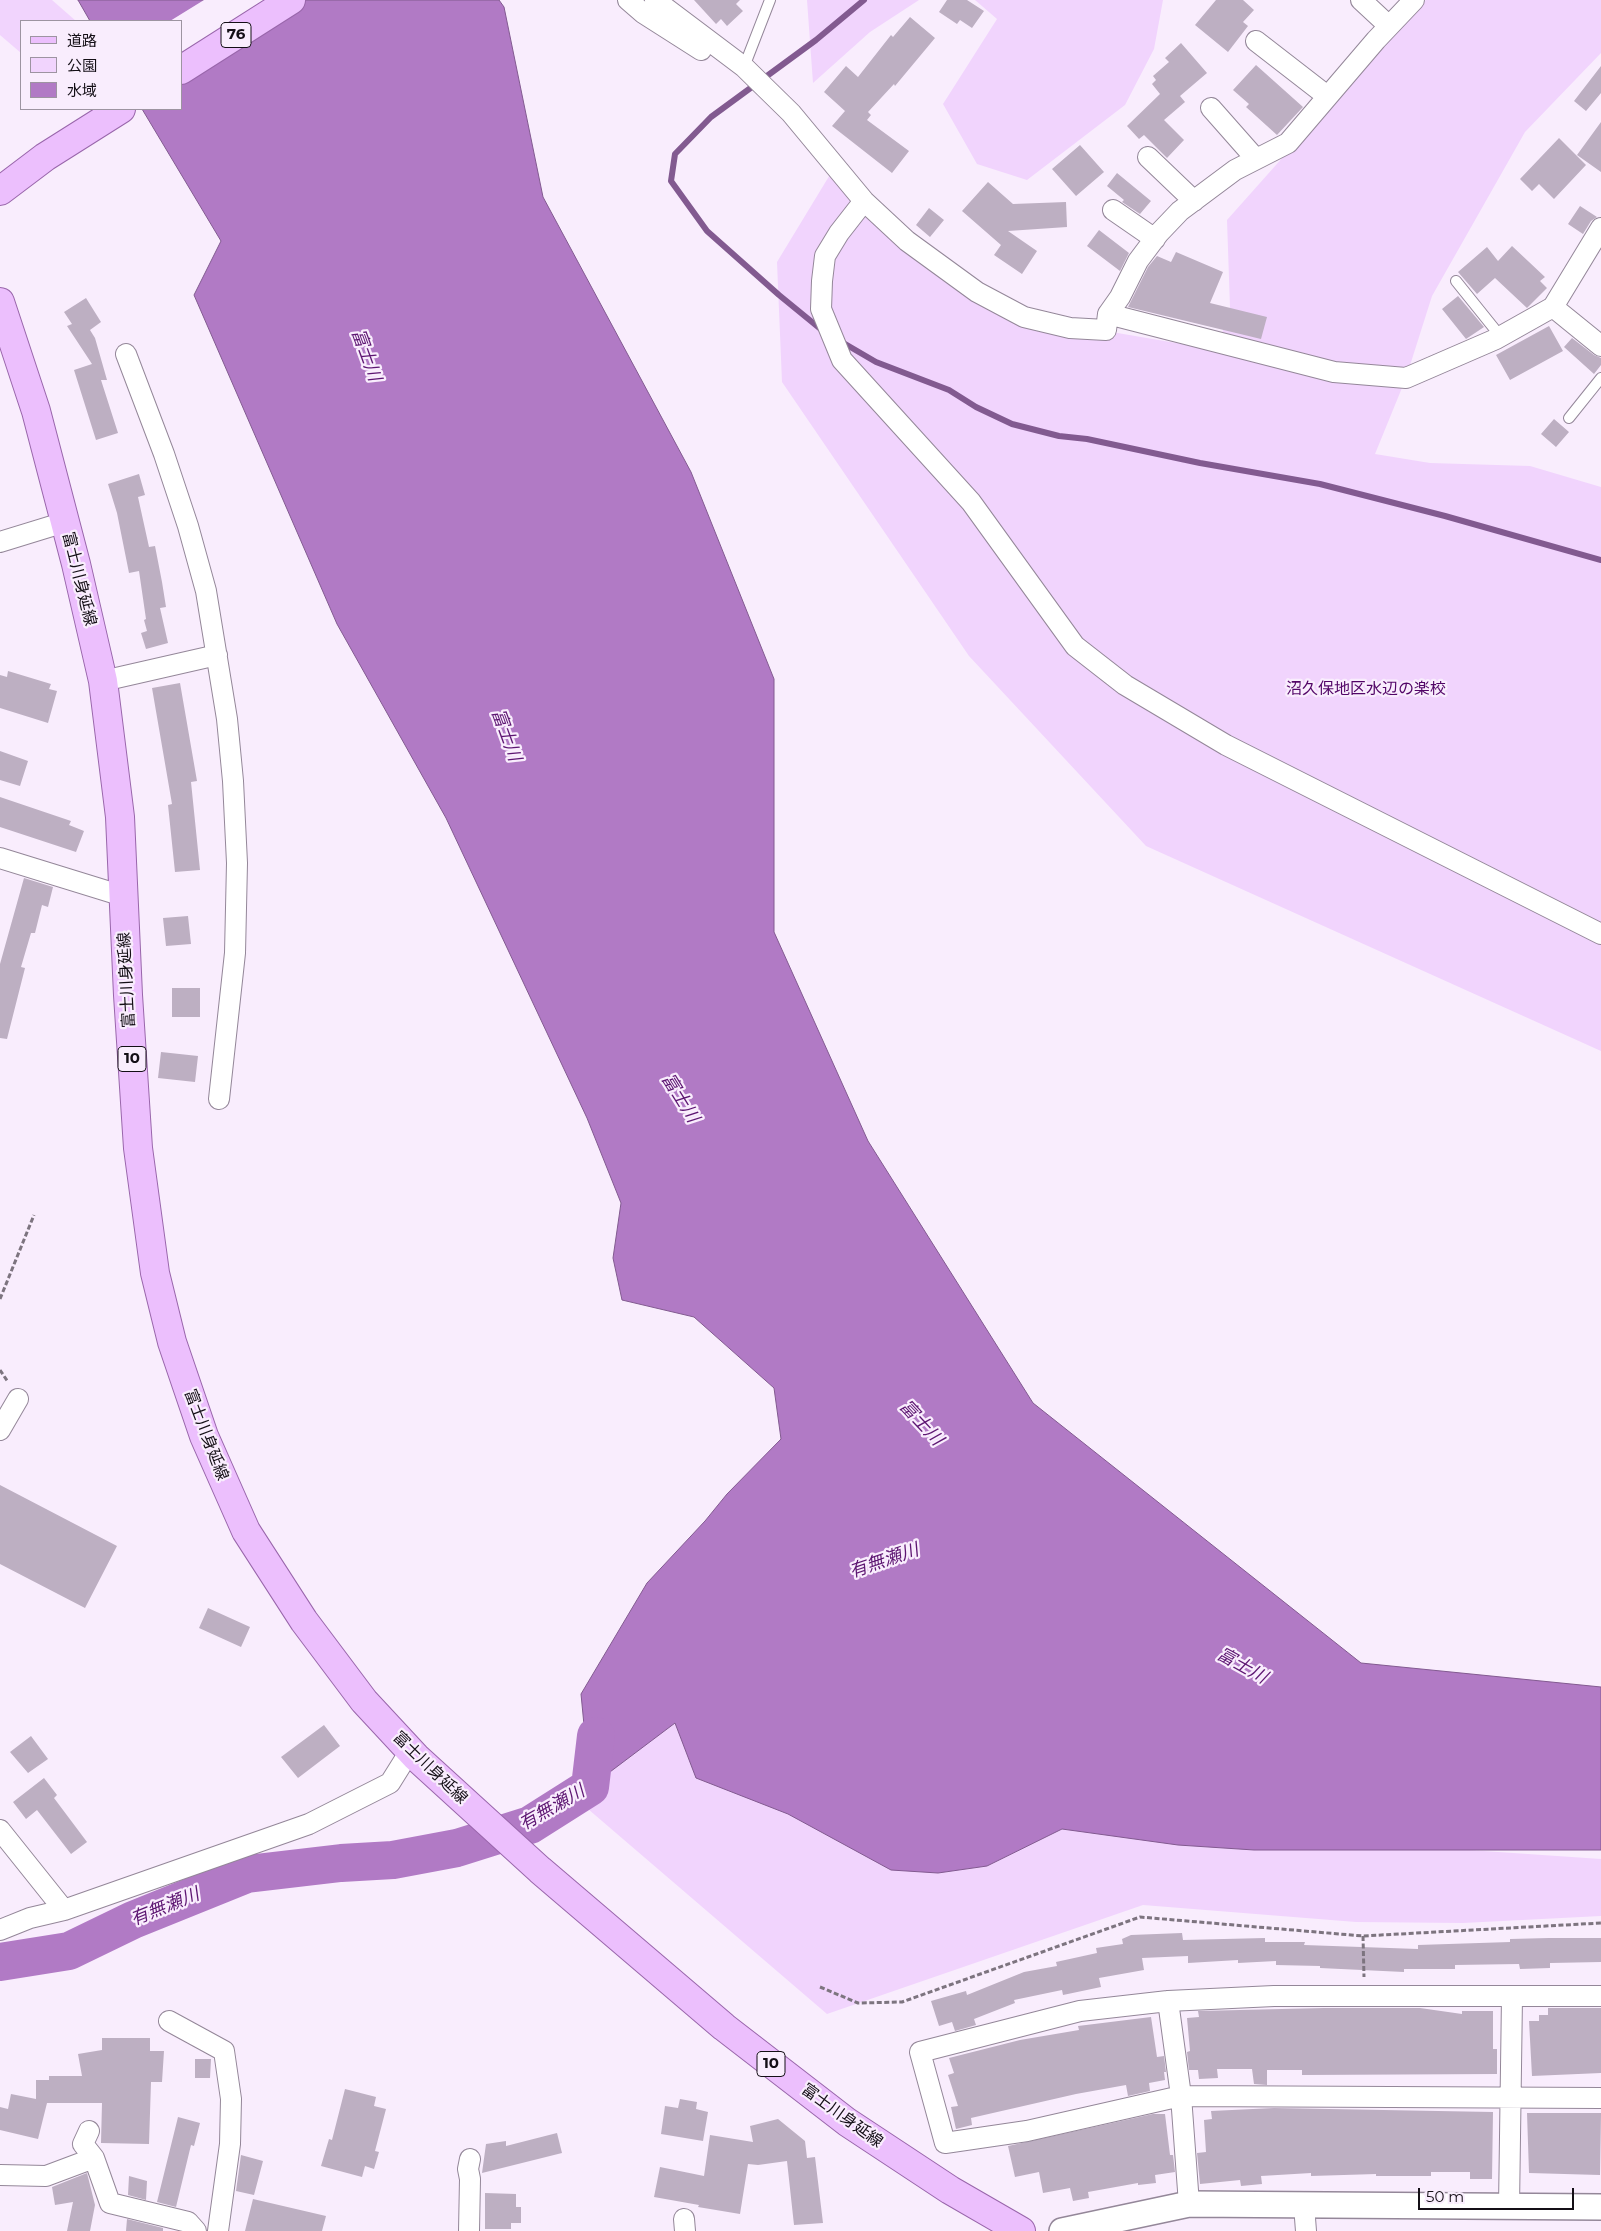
<!DOCTYPE html>
<html>
<head>
<meta charset="utf-8">
<style>
  body { margin:0 }
  #map { position:relative; width:1601px; height:2231px; overflow:hidden; background:#f9edfd; font-family:Montserrat,"Noto Sans JP",sans-serif }
  canvas { display:block }
  .legend { position:absolute; left:20px; top:20px; width:162px; height:90px; box-sizing:border-box; background:#f9edfd; border:1px solid #9d94a1; margin:0; padding:6px 9px; list-style:none; font-size:15px; color:#140f16 }
  .legend li { display:flex; align-items:center; gap:10px; height:25px }
  .legend b { width:25px; border:1px solid #9d94a1 }
  .scale { position:absolute; left:1418px; top:2188px; width:156px; height:22px; box-sizing:border-box; border:2px solid #140f16; border-top:0; padding-left:6px; font-size:15px; line-height:18px; white-space:nowrap; color:#140f16; -webkit-text-stroke:4px #f9edfd; paint-order:stroke }
</style>
</head>
<body>
<div id="map">
<canvas width="1601" height="2231"></canvas>
<ul class="legend">
<li><b style="height:6px;background:#ecbffd"></b>道路</li>
<li><b style="height:14px;background:#f1d4fd"></b>公園</li>
<li><b style="height:14px;background:#b17ac5"></b>水域</li>
</ul>
<div class="scale">50 m</div>
</div>
<script>
const ctx = document.querySelector('canvas').getContext('2d');
ctx.lineJoin = 'round';
function fillPath(path, color) {
  ctx.fillStyle = color;
  ctx.fill(path, 'evenodd');
}
function shape(rows) {
  const path = new Path2D();
  for (const r of rows) {
    path.moveTo(r[0], r[1]);
    for (let i = 2; i < r.length; i += 2) path.lineTo(r[i], r[i + 1]);
  }
  return path;
}
function trace(path, color, width, dash) {
  ctx.strokeStyle = color;
  ctx.lineWidth = width;
  ctx.lineCap = dash ? 'butt' : 'round';
  ctx.setLineDash(dash || []);
  ctx.stroke(path);
}
function label(font, color, halo, rows, align = 'center') {
  ctx.font = font + ' Montserrat,"Noto Sans JP",sans-serif';
  ctx.lineWidth = 4.5;
  ctx.setLineDash([]);
  ctx.textBaseline = 'middle';
  ctx.strokeStyle = halo;
  ctx.fillStyle = color;
  for (const [text, x, y, turn = 0] of rows) {
    ctx.save();
    ctx.translate(x, y);
    ctx.rotate((+turn || 0) * Math.PI / 180);
    ctx.textAlign = isNaN(turn) ? turn : align;
    if (halo) ctx.strokeText(text, 0, 0);
    ctx.fillText(text, 0, 0);
    ctx.restore();
  }
}
fillPath(shape([
  [0,0,52,0,76,21,21,21,21,53,0,35],
  [807,0,919,0,870,32,813,83],
  [975,0,1163,0,1154,49,1125,105,1027,180,977,164,943,104,997,19],
  [1426,0,1601,0,1601,53,1525,132,1432,296,1406,378,1375,454,1430,463,1530,466,1601,487,1601,1051,1146,846,969,656,782,382,777,262,831,173,1024,317,1217,350,1230,307,1227,220,1397,29],
  [675,1722,987,1866,1062,1829,1341,1850,1469,1850,1601,1859,1601,1916,1463,1923,1356,1922,1143,1905,827,2014,574,1797]
]), '#f1d4fd');
const water = shape([
  [78,0,499,0,504,7,543,197,691,472,774,679,774,932,868,1141,1033,1403,1361,1663,1601,1687,1601,1850,1254,1850,1178,1845,1062,1829,987,1866,938,1873,891,1870,788,1814,696,1778,675,1723,590,1787,581,1694,647,1583,705,1521,727,1494,781,1439,774,1388,694,1317,622,1300,613,1258,621,1203,587,1118,446,818,337,624,194,295,221,241,142,109,181,109,181,21,90,21,78,0]
]);
fillPath(water, '#b17ac5');
trace(water, '#825a90', 1);
fillPath(shape([
  [204,0,291,0,181,70,181,21,170,21]
]), '#f9edfd');
trace(shape([
  [823,331,779,295,707,231,671,181,675,154,711,117,816,40,864,0],
  [840,341,876,362,949,390,976,407,1012,424,1059,436,1087,439,1200,463,1320,484,1445,516,1601,560]
]), '#825a90', 6);
trace(shape([
  [0,1962,69,1951,133,1920,247,1874,341,1863,393,1860,457,1848,530,1825,590,1787,596,1736]
]), '#b17ac5', 38);
fillPath(shape([
  [694,0,740,0,736,4,743,11,727,26,721,19,716,24],
  [947,0,967,0,984,11,972,28,960,20,957,24,939,12],
  [1216,0,1243,0,1254,10,1243,22,1248,26,1228,52,1195,25],
  [910,17,935,38,895,86,894,84,868,112,871,115,867,120,909,151,892,173,832,126,845,111,824,92,846,66,858,77,891,35,893,37],
  [1181,43,1207,73,1180,96,1185,102,1164,120,1184,140,1167,158,1144,135,1139,139,1127,126,1160,94,1152,84,1156,80,1153,76,1169,62,1165,58],
  [1256,65,1303,107,1277,135,1246,107,1249,104,1233,90],
  [1601,66,1601,93,1586,111,1574,101],
  [1601,122,1601,172,1577,155],
  [1559,138,1586,165,1554,199,1539,184,1532,191,1520,179],
  [1080,145,1104,172,1076,196,1052,169],
  [1117,173,1151,201,1140,214,1122,202,1124,200,1107,186],
  [988,182,1013,204,1066,202,1067,227,1008,231,1037,251,1022,274,994,255,1001,245,962,211],
  [1580,206,1597,217,1591,221,1583,234,1568,224],
  [929,208,944,220,930,237,916,225],
  [1099,230,1129,253,1120,271,1087,246],
  [1512,246,1545,277,1540,281,1547,288,1527,308,1495,278,1477,294,1458,272,1487,247,1498,261],
  [1176,252,1223,272,1210,303,1267,317,1261,339,1128,307,1148,267,1157,256,1171,262],
  [1458,296,1484,327,1466,339,1442,309],
  [86,298,101,322,90,330,95,338,107,380,101,380,118,433,96,440,74,370,92,364,67,326,72,324,64,312],
  [1549,326,1563,351,1510,380,1496,355],
  [1572,338,1594,355,1601,358,1601,365,1594,374,1564,347],
  [1554,419,1569,432,1556,447,1541,434],
  [139,474,145,495,138,497,149,547,155,546,162,582,166,607,160,608,168,643,146,649,141,633,147,631,144,620,146,619,139,571,129,573,117,513,108,484],
  [8,671,51,684,49,689,57,691,48,723,0,708,0,675,7,677],
  [180,683,197,781,191,782,200,870,175,872,168,805,172,804,152,688],
  [0,751,28,761,20,786,0,780],
  [0,797,71,821,69,825,84,831,76,852,0,827],
  [24,878,53,887,48,907,42,905,35,933,31,933,21,967,25,968,7,1039,0,1038,0,964],
  [188,916,191,944,166,946,163,918],
  [172,988,200,988,200,1017,172,1017],
  [161,1052,198,1056,195,1082,158,1078],
  [0,1485,117,1546,85,1608,0,1564],
  [208,1608,250,1627,241,1647,199,1628],
  [324,1725,340,1746,298,1778,281,1757],
  [31,1736,48,1759,28,1773,10,1752],
  [44,1778,57,1795,54,1798,87,1842,71,1854,37,1810,26,1819,13,1802],
  [1182,1933,1183,1940,1265,1938,1265,1942,1305,1942,1304,1945,1418,1949,1418,1945,1510,1942,1510,1939,1549,1938,1601,1938,1601,1962,1550,1963,1550,1968,1520,1969,1519,1964,1455,1965,1455,1969,1404,1969,1404,1972,1320,1968,1320,1966,1276,1965,1276,1961,1238,1963,1238,1960,1188,1963,1188,1956,1142,1958,1144,1970,1099,1978,1101,1987,1063,1995,1062,1990,1014,2000,1015,2003,974,2019,976,2025,955,2031,952,2022,939,2026,931,2001,966,1991,967,1995,1024,1972,1057,1966,1056,1962,1097,1953,1096,1948,1123,1944,1122,1939,1131,1935],
  [1324,2008,1420,2008,1462,2014,1462,2011,1493,2011,1493,2049,1497,2049,1497,2074,1302,2075,1302,2070,1267,2070,1267,2085,1254,2084,1252,2069,1217,2069,1218,2078,1199,2079,1198,2070,1189,2070,1187,2052,1190,2051,1187,2018,1199,2017,1198,2011],
  [1548,2008,1601,2008,1601,2073,1532,2076,1529,2021,1539,2021,1539,2015,1548,2015],
  [1151,2017,1157,2057,1164,2056,1166,2072,1164,2072,1165,2080,1149,2083,1150,2091,1128,2096,1126,2085,1076,2094,971,2118,972,2125,956,2129,951,2107,958,2106,948,2075,954,2073,949,2058,1020,2040,1079,2030,1078,2026],
  [102,2038,150,2038,150,2051,164,2051,162,2082,151,2082,149,2144,101,2143,102,2103,47,2103,38,2139,0,2130,0,2107,8,2109,11,2094,36,2099,36,2080,49,2080,49,2076,82,2076,78,2054,102,2050],
  [195,2059,211,2059,210,2078,195,2078],
  [345,2089,376,2097,374,2106,386,2109,375,2151,379,2152,374,2169,365,2166,362,2177,321,2166,329,2139,332,2140],
  [680,2099,697,2102,696,2109,708,2112,703,2141,661,2134,665,2106,678,2108],
  [1274,2108,1493,2112,1492,2179,1470,2179,1470,2172,1431,2172,1431,2176,1376,2176,1376,2174,1311,2176,1311,2173,1261,2176,1262,2184,1241,2186,1240,2180,1200,2184,1197,2153,1206,2152,1204,2120,1212,2119,1211,2111],
  [1527,2113,1601,2113,1600,2175,1529,2173],
  [1153,2114,1165,2114,1170,2155,1173,2155,1175,2172,1155,2175,1156,2183,1138,2185,1138,2183,1088,2192,1089,2198,1073,2201,1070,2188,1043,2193,1039,2172,1015,2177,1008,2146],
  [178,2117,200,2123,194,2146,191,2145,176,2207,157,2202],
  [778,2119,805,2141,807,2158,815,2157,823,2223,794,2225,787,2161,758,2165,748,2164,740,2214,698,2207,699,2205,654,2197,660,2167,704,2176,710,2135,753,2142,750,2126],
  [557,2133,562,2153,482,2173,486,2144,506,2141,506,2146],
  [241,2155,263,2161,254,2195,236,2191],
  [87,2173,95,2205,90,2231,67,2231,73,2202,55,2205,52,2187],
  [129,2176,147,2181,146,2200,128,2195],
  [485,2193,516,2194,516,2207,521,2207,521,2223,511,2223,511,2229,485,2229],
  [253,2199,326,2216,322,2231,245,2231],
  [127,2219,163,2228,163,2231,126,2231]
]), '#bdafc2');
const service = shape([
  [744,67,770,0],
  [1456,281,1501,337],
  [1569,418,1601,378]
]);
const minor = shape([
  [628,0,643,13,701,50],
  [655,0,744,67,791,113,864,201,907,241,977,292,1024,317,1070,328,1106,330,1108,314,1120,297,1138,261,1159,233,1180,211,1235,170,1288,143,1376,40,1414,0],
  [1361,0,1389,26],
  [1256,41,1327,96],
  [1211,108,1256,159],
  [1148,157,1194,201],
  [864,201,839,233,825,256,822,281,821,309,842,360,971,502,1075,646,1125,685,1226,745,1601,934],
  [1113,210,1155,239],
  [1553,307,1601,346],
  [1108,314,1334,372,1406,378,1496,339,1553,307,1601,228],
  [126,354,164,454,188,526,206,591,227,719,233,781,237,863,235,953,219,1099],
  [0,542,65,522],
  [103,681,217,655],
  [0,858,123,896],
  [0,1430,18,1399],
  [0,1830,64,1910],
  [0,1930,30,1918,64,1910,309,1824,390,1783,410,1751],
  [1601,1996,1274,1996,1168,2001,1080,2011,920,2052,945,2143,1027,2131,1181,2096,1601,2098],
  [1168,2001,1181,2096,1189,2204],
  [169,2021,224,2051,231,2099,230,2144,218,2231],
  [89,2131,83,2144,94,2158,110,2203,188,2222,196,2231],
  [0,2175,46,2176,94,2158],
  [1304,2205,1306,2231],
  [1509,2207,1512,1997],
  [684,2219,685,2231],
  [469,2231,470,2179,468,2169,470,2159]
]);
const tertiary = shape([
  [1062,2231,1189,2204,1601,2207]
]);
const primary = shape([
  [181,70,291,0],
  [0,191,45,157,121,109],
  [0,302,36,411,76,564,103,681,120,817,128,995,138,1148,155,1273,172,1342,204,1436,246,1531,304,1621,364,1701,416,1757,540,1870,724,2027,847,2122,950,2190,1021,2231]
]);
trace(service, '#948799', 12);
trace(minor, '#948799', 22);
trace(tertiary, '#948799', 28);
trace(primary, '#9966ab', 30);
trace(shape([
  [0,1299,34,1215],
  [0,1370,8,1382],
  [1363,1936,1364,1977],
  [820,1987,858,2003,902,2002,1140,1917,1363,1936,1601,1923]
]), '#7d747f', 3, [5, 2.5]);
trace(service, '#fff', 10);
trace(minor, '#fff', 20);
trace(tertiary, '#fff', 25);
trace(primary, '#ecbffd', 28);
for (const [x, y, w] of [
  [236,35,30],
  [132,1059,28],
  [771,2064,28]
]) {
  const box = new Path2D();
  box.roundRect(x - w / 2, y - 12.5, w, 25, 4);
  ctx.fillStyle = '#f9edfd';
  ctx.fill(box);
  trace(box, '#140f16', 1);
}
label('bold 15px', '#140f16', null, [
  ["76",236,35],
  ["10",132,1059],
  ["10",771,2064]
]);
label('16px', '#140f16', '#f9edfd', [
  ["富士川身延線",79,579,76],
  ["富士川身延線",127,980,-93],
  ["富士川身延線",206,1435,69],
  ["富士川身延線",430,1768,44],
  ["富士川身延線",842,2116,36]
]);
label('16px', '#520567', '#f9edfd', [
  ["沼久保地区水辺の楽校",1366,689]
]);
label('italic 18px', '#5d1672', '#f9edfd', [
  ["富士川",366,355,70],
  ["富士川",506,735,70],
  ["富士川",680,1098,58],
  ["富士川",921,1423,47],
  ["有無瀬川",884,1561,-19],
  ["富士川",1242,1666,29],
  ["有無瀬川",552,1808,-30],
  ["有無瀬川",165,1907,-22]
]);
</script>
</body>
</html>
